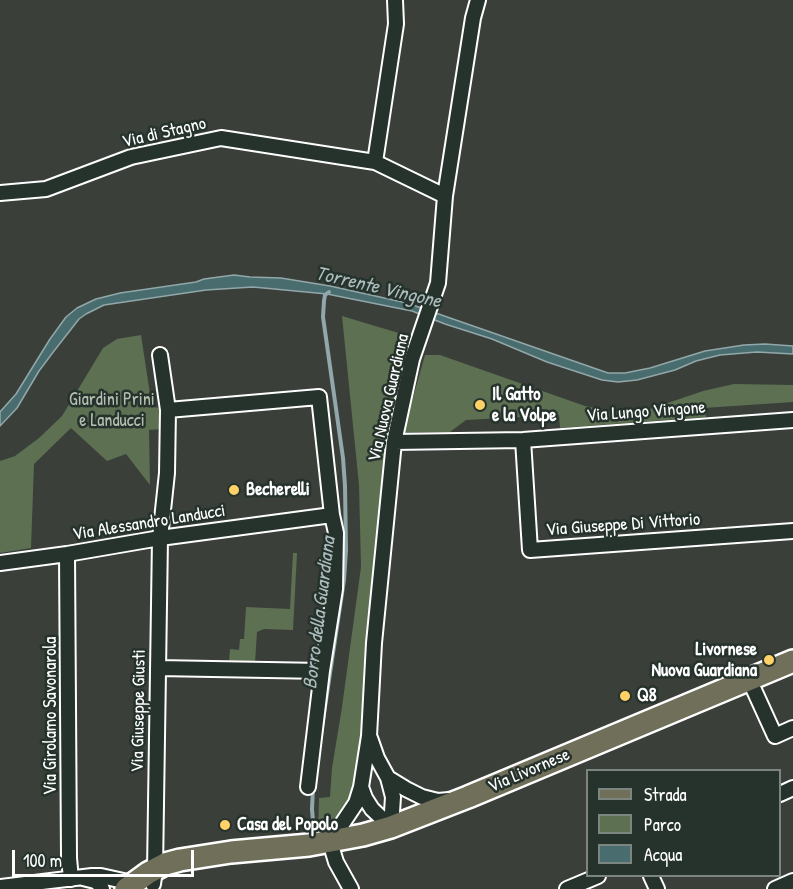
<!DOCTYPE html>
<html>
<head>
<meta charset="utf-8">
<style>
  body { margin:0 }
  #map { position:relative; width:793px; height:889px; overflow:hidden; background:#3a3f39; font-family:"Patrick Hand",sans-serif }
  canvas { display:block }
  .legend { position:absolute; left:586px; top:769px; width:195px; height:108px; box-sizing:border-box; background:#26332d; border:2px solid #7d8581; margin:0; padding:8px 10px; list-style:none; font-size:18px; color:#fff }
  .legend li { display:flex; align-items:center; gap:12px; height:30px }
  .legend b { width:30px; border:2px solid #7d8581 }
  .scale { position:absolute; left:12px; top:850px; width:182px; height:27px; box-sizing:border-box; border:3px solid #fff; border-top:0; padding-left:8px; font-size:18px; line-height:21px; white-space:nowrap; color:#fff; -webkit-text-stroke:4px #26332d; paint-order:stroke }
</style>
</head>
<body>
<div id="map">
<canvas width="793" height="889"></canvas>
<ul class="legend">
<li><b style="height:8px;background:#706f59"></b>Strada</li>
<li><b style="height:16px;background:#5d7052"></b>Parco</li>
<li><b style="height:16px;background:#496d6f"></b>Acqua</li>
</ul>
<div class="scale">100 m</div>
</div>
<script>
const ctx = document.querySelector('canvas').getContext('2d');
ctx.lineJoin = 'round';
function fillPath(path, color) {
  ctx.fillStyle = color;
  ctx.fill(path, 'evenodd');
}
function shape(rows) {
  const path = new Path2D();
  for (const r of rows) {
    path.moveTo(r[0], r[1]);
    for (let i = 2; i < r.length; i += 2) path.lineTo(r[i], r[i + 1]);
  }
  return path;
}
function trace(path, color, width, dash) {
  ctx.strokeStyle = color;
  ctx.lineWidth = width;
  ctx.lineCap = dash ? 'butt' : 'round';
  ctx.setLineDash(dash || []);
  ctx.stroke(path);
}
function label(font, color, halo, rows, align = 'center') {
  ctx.font = font + ' "Patrick Hand",sans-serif';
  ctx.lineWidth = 5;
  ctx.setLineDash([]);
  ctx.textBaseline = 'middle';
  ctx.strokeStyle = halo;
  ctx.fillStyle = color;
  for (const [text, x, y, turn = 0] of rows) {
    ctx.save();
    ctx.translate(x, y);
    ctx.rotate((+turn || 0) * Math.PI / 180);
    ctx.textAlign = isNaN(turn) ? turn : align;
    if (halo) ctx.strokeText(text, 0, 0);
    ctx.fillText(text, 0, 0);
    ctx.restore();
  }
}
fillPath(shape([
  [342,316,412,337,391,424,386,453,366,728,353,804,325,836,318,838,319,798,330,797,332,768,342,707,361,567,359,485],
  [141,335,152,407,160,408,162,429,149,430,150,485,126,454,107,461,71,428,34,464,31,548,0,553,0,461,15,456,39,438,62,416,103,348,117,339],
  [425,355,440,355,585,406,615,412,647,410,703,391,734,384,793,385,793,402,704,408,706,417,560,428,559,415,466,420,450,432,403,433],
  [293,553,297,553,293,630,264,629,257,632,255,663,229,661,230,649,239,650,240,639,244,639,246,607,290,609]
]), '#5d7052');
const water = shape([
  [234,275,250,277,281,278,330,286,407,303,608,373,625,373,650,368,705,351,744,345,765,344,793,346,793,354,757,352,720,355,696,361,675,370,637,380,618,382,602,380,547,362,492,339,445,324,412,311,327,294,253,287,206,290,104,305,86,314,79,319,54,351,39,371,17,408,0,426,0,412,16,394,50,339,66,317,77,308,96,299,120,293,196,282,204,279,234,275]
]);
fillPath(water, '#496d6f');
trace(water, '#92a7a9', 1.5);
trace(shape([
  [319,747,344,580,346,550,345,486,343,458,323,317,324,301,325,295,329,292],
  [313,787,312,809,314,834]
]), '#92a7a9', 4);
const minor = shape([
  [375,162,396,24,395,0],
  [0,193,46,189,131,157,221,138,375,162,445,196],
  [160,355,168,410],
  [523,440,530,550,793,531],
  [394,442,523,440,793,420],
  [67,554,69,858,71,879],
  [0,563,67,554,160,538,332,515],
  [158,668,322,671],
  [749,679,775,736,793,728],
  [370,738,377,758,388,778,393,797,391,827],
  [388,778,406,789,422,797,438,801,449,800],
  [361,787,365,798,372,809,391,827],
  [780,794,793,788],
  [651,876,657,889],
  [83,878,95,881,99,884,102,889],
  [153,884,155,870,160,538,167,473,168,410,319,397,332,515,336,533,335,589,322,671,308,787],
  [0,887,92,876,101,876,128,882,137,879],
  [351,889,336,862,330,842,356,803,361,787,369,736,374,643,394,442,412,359,438,283,445,196,473,18,478,0],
  [567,889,598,876],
  [775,889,793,881]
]);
const primary = shape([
  [126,889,148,873,165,864,180,860,231,852,309,845,363,835,391,827,468,797,793,661]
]);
trace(minor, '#fff', 18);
trace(primary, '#fff', 26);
trace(minor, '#26332d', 14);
trace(primary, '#706f59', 21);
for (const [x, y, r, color] of [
  [480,405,6,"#ffd166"],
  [234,490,6,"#ffd166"],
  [769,660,6,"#ffd166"],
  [625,696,6,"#ffd166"],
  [225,825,6,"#ffd166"]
]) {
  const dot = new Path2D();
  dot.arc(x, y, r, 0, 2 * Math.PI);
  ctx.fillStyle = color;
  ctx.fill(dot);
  trace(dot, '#26332d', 2);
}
label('18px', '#fff', '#26332d', [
  ["Via di Stagno",164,133,-13],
  ["Via Nuova Guardiana",389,398,-77],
  ["Via Lungo Vingone",646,412,-4],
  ["Via Alessandro Landucci",149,523,-9],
  ["Via Giuseppe Di Vittorio",623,525,-4],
  ["Via Giuseppe Giusti",139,711,-89],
  ["Via Girolamo Savonarola",51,716,-90],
  ["Via Livornese",529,771,-23]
]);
label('bold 18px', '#fff', '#26332d', [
  ["Il Gatto",492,395],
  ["e la Volpe",492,416],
  ["Becherelli",246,490],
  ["Livornese",757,650,"right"],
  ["Nuova Guardiana",757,671,"right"],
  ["Q8",637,696],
  ["Casa del Popolo",237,825]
], 'left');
label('18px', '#b6bfb1', '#26332d', [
  ["Giardini Prini",112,400],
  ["e Landucci",112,421]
]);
label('italic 20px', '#adbdbe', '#26332d', [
  ["Torrente Vingone",378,288,13],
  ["Borro della Guardiana",320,613,-83]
]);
</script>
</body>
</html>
